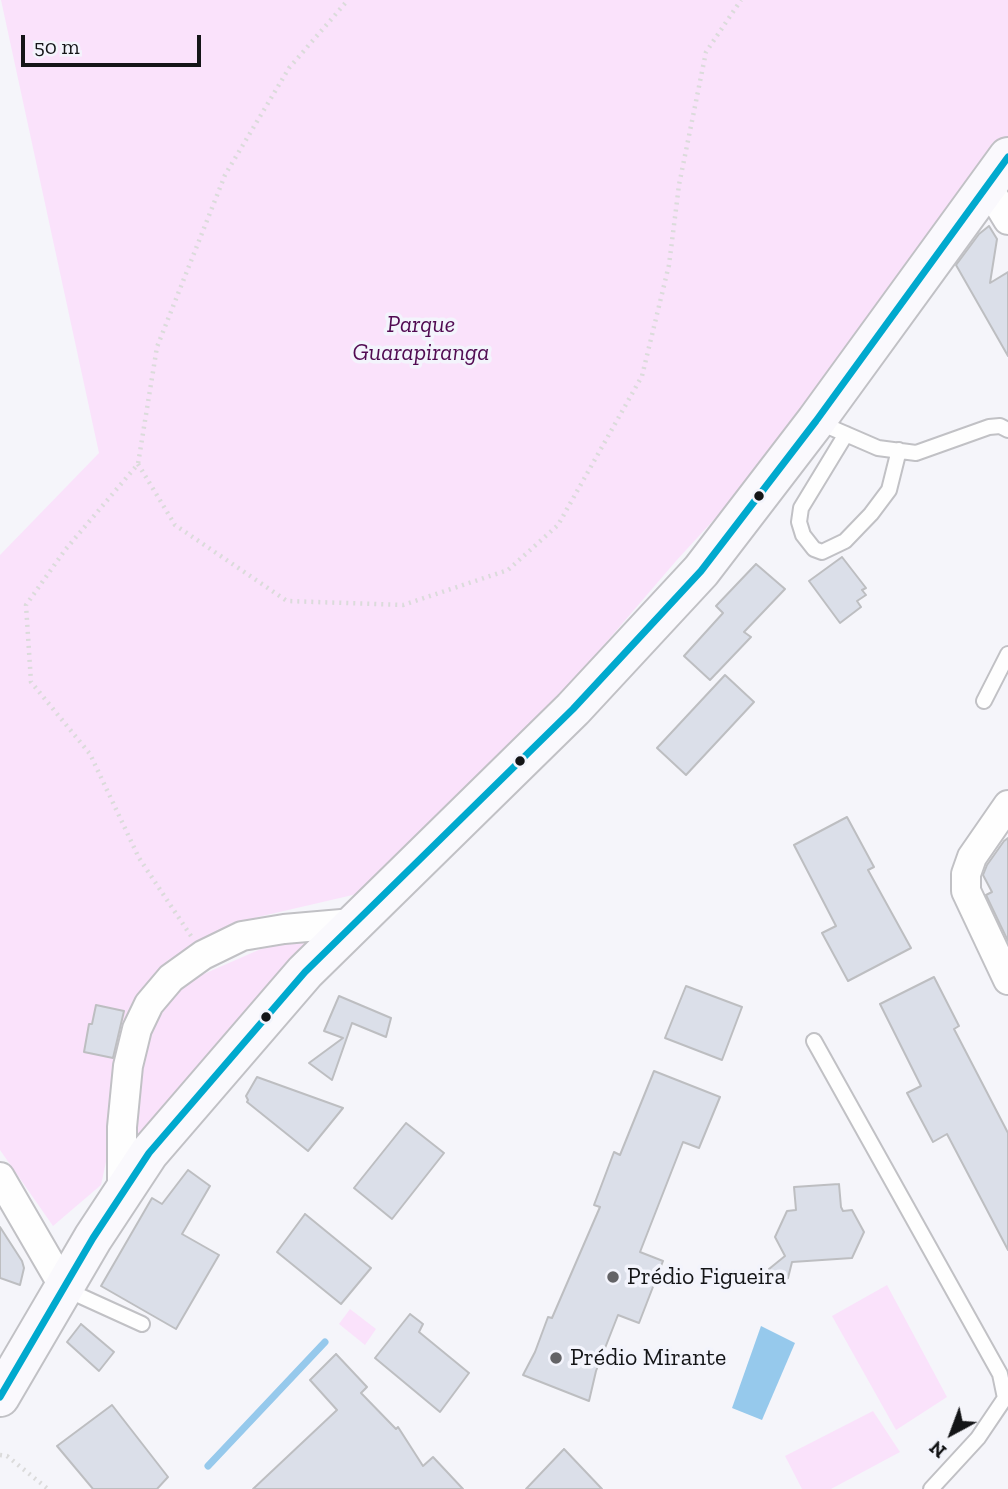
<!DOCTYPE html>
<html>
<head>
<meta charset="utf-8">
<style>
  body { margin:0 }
  #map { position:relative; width:1008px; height:1489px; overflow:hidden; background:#f5f5fa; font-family:"Zilla Slab",serif }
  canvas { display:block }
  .north { position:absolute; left:917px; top:1398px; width:70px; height:70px; -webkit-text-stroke:5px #f3f4fc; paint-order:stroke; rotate:221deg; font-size:19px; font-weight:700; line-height:28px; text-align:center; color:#141517 }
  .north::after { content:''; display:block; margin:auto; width:24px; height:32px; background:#141517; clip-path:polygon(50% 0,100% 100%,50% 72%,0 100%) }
  .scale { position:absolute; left:21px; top:35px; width:180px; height:32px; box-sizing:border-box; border:4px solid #141517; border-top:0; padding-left:9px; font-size:21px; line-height:24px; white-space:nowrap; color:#141517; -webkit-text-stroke:5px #f3f4fc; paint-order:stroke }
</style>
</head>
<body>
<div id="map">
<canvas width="1008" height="1489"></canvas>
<div class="north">N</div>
<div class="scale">50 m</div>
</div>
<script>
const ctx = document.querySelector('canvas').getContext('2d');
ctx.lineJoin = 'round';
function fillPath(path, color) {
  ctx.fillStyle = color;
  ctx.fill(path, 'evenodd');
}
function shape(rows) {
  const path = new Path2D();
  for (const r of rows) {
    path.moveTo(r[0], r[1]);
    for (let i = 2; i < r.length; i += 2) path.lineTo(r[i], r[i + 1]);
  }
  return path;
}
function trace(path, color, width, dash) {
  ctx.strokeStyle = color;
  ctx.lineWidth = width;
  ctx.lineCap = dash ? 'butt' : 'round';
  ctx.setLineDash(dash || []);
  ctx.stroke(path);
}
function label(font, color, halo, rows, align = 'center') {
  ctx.font = font + ' "Zilla Slab",serif';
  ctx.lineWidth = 7;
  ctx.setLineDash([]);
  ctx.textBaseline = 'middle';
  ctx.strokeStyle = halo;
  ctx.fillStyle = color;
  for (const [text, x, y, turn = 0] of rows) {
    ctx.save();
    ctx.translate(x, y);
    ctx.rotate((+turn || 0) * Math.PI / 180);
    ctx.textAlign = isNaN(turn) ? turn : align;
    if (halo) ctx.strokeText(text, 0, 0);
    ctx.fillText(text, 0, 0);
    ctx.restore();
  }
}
fillPath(shape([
  [1,0,1008,0,1008,149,809,416,676,561,561,695,391,883,357,894,258,917,204,940,168,960,136,1003,124,1031,113,1076,112,1134,101,1185,53,1226,0,1150,0,555,99,453],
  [323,936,133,1163,137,1052,181,984,279,941],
  [887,1285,947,1397,896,1430,832,1316],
  [350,1309,376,1329,365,1345,339,1324],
  [873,1411,900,1452,831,1489,802,1489,785,1456]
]), '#fae2fb');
fillPath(shape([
  [761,1326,795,1343,762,1420,732,1408]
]), '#96c9ec');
trace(shape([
  [208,1466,325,1342]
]), '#96c9ec', 7);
const building = shape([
  [989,226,997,239,990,283,1008,272,1008,356,956,265,979,234,989,226],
  [842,557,866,588,862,590,866,595,857,601,861,607,840,623,809,581,842,557],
  [756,564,785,589,744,632,751,637,710,680,684,656,723,613,716,606,756,564],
  [725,675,754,702,686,775,657,748,725,675],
  [847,817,874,867,868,870,911,948,848,981,822,933,836,926,794,845,847,817],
  [1008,838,1008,941,986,895,992,892,983,875,987,865,1004,841,1008,838],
  [934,977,959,1026,954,1029,1008,1133,1008,1250,947,1134,933,1142,907,1093,921,1086,880,1004,934,977],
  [686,986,742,1007,722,1060,665,1038,686,986],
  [339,996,391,1018,386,1037,352,1023,332,1080,309,1063,343,1038,324,1031,339,996],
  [96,1005,124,1011,113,1058,84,1052,89,1024,92,1024,96,1005],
  [654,1071,720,1097,699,1148,683,1142,640,1252,663,1261,639,1323,618,1315,596,1371,589,1401,523,1375,535,1352,548,1317,552,1318,600,1207,594,1205,614,1152,620,1155,654,1071],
  [257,1077,343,1108,308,1151,247,1102,248,1100,246,1096,257,1077],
  [406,1123,444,1153,392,1219,354,1188,406,1123],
  [188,1170,210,1186,182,1234,219,1255,176,1329,101,1286,152,1198,162,1204,188,1170],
  [839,1184,841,1207,843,1211,852,1210,864,1232,852,1258,792,1262,788,1278,780,1282,774,1280,769,1269,785,1256,775,1237,787,1211,796,1210,794,1187,839,1184],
  [305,1214,371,1268,341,1304,277,1252,305,1214],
  [0,1227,22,1261,24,1268,20,1285,0,1278,0,1227],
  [410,1314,423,1324,419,1332,469,1373,440,1412,375,1358,410,1314],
  [81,1324,114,1352,99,1371,67,1342,81,1324],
  [336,1354,367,1387,361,1393,396,1429,398,1427,423,1466,433,1457,463,1489,253,1489,337,1410,310,1380,336,1354],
  [112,1405,168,1477,157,1489,93,1489,57,1446,112,1405],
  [564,1449,602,1489,526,1489,564,1449]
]);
fillPath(building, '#dbdfe9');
trace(building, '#bdbec1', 2);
const service = shape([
  [818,422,878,448,916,453,989,427,1000,426,1008,430],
  [846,434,801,508,799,522,803,535,814,549,822,552,845,541,871,514,889,490,899,450],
  [984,701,1008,654],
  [814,1041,1000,1374,1005,1398,978,1438,931,1489],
  [65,1289,142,1324]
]);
const minor = shape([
  [988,187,1008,220],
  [1008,805,972,857,966,874,966,891,1008,980],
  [0,1177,65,1289],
  [122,1193,122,1127,128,1066,137,1029,149,1004,171,978,203,955,242,936,284,929,353,923]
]);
const secondary = shape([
  [0,1397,93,1238,149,1153,305,972,573,709,701,571,816,421,1008,157]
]);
trace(service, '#c1c1c5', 18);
trace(minor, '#c1c1c5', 32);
trace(secondary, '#c1c1c5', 42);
trace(shape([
  [138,464,175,525,287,601,403,605,508,570,558,525,642,376,669,265,679,185,706,52,741,0],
  [191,936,139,858,90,754,31,682,26,605,65,550,138,464,157,347,225,175,289,68,348,0],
  [0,1455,7,1456,48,1489]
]), '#dbdbdb', 4.5, [2, 5]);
trace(service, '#fefefe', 14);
trace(minor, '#fefefe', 28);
trace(secondary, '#faf9fd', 38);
trace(shape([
  [0,1397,93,1238,149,1153,305,972,573,709,701,571,816,421,1008,157]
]), '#00a9ce', 7);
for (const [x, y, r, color] of [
  [759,496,6,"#141517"],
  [520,761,6,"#141517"],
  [266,1017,6,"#141517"],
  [613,1277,7,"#636366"],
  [556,1358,7,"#636366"]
]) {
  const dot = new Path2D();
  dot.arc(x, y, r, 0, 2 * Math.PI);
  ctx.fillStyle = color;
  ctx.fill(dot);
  trace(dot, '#f3f4fc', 2.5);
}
label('italic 24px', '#510b52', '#f3f4fc', [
  ["Parque",421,325],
  ["Guarapiranga",421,353]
]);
label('24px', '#141517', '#f3f4fc', [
  ["Prédio Figueira",627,1277],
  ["Prédio Mirante",570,1358]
], 'left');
</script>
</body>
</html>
